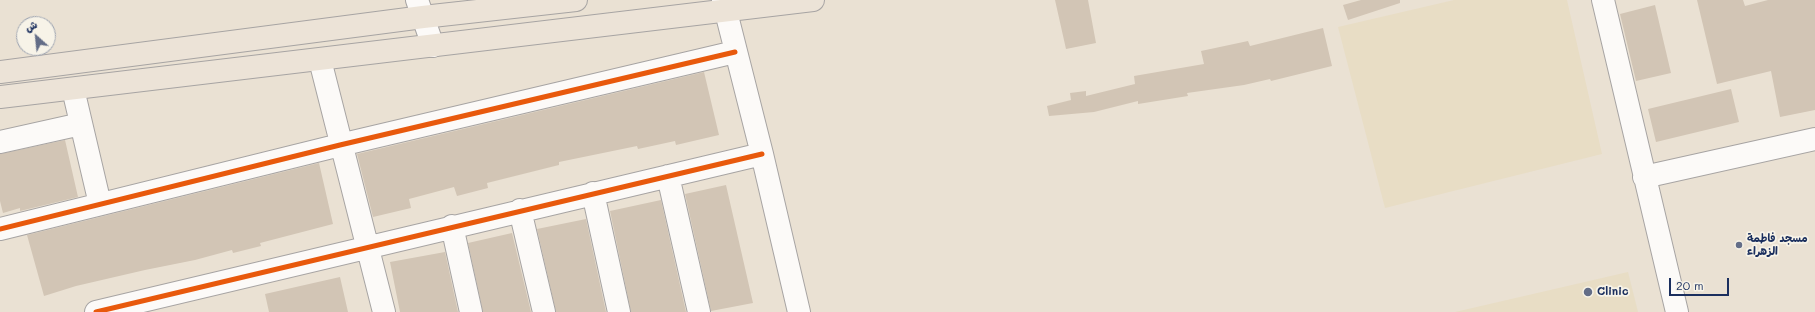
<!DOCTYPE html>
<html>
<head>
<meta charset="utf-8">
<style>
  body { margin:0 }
  #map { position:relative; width:1815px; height:312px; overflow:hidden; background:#eae1d3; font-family:Mali,"Playpen Sans Arabic",sans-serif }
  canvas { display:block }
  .north { position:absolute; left:16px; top:16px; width:40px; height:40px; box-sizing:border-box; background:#f7f3e8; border:1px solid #9fa5b1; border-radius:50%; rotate:333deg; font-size:11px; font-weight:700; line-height:16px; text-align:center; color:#1b2f5e }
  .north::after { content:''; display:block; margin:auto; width:14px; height:18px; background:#636d87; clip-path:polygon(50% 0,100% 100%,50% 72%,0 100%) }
  .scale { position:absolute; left:1669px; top:278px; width:60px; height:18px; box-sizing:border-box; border:2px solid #1b2f5e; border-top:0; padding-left:5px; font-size:12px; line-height:14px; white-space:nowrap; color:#1b2f5e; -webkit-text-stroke:3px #f7f3e8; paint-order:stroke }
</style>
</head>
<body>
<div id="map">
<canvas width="1815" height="312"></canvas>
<div class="north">ش</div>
<div class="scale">20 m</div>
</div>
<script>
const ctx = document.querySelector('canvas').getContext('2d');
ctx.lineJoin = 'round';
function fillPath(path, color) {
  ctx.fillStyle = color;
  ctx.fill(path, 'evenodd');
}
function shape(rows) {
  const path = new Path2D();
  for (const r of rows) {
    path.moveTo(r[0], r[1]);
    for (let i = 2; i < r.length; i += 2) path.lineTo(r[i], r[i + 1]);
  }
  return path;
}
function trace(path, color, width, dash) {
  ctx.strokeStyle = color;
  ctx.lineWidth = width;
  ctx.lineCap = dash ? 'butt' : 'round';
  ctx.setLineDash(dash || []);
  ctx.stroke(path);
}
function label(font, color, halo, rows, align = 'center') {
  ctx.font = font + ' Mali,"Playpen Sans Arabic",sans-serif';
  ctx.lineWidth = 3.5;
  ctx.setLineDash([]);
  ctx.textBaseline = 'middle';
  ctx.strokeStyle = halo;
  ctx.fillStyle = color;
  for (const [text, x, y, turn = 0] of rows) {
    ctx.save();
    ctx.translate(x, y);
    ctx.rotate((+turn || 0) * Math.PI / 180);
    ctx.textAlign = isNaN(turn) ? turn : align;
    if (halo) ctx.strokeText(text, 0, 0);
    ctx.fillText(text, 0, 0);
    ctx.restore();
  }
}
fillPath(shape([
  [1454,0,1567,0,1602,154,1385,208,1338,27],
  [1628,272,1638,312,1455,312]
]), '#e8ddc5');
fillPath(shape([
  [1055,0,1088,0,1096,43,1066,49],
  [1361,0,1400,0,1400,3,1348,20,1343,5],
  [1697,0,1743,0,1745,6,1768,0,1815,0,1815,110,1780,117,1771,71,1717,84],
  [1655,5,1671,73,1636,81,1620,14],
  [1323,28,1332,66,1271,81,1270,79,1244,85,1187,93,1188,96,1138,104,1138,101,1094,112,1049,116,1047,106,1071,100,1070,93,1086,91,1086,96,1135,84,1134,76,1204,64,1201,51,1248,41,1250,46],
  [704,72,719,135,676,145,675,141,638,149,637,146,559,162,559,165,487,183,488,188,457,196,454,187,409,199,411,208,373,217,357,154],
  [1731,89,1739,122,1656,142,1648,109],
  [65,140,78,197,20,211,20,208,3,213,0,201,0,154],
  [319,163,333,224,260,243,261,246,233,253,232,250,195,260,145,270,76,286,44,296,27,235],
  [726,185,753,303,711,311,685,194],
  [661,200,686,312,631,312,610,211],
  [586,219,606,312,556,312,537,229],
  [512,233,531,312,483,312,468,243],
  [445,252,458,312,400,312,390,262],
  [340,277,348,312,269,312,265,294]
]), '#d2c5b5');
const minor = shape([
  [417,0,433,46],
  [723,0,762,154,799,312],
  [1603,0,1677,312],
  [320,60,384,312],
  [73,89,100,204],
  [0,142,81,124],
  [668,176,699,312],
  [1644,177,1815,139],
  [593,193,619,312],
  [520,210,544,312],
  [452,226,471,312],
  [0,229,340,145,735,52],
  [96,312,762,154]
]);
const major = shape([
  [0,72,423,17,576,0],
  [0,97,813,0]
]);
trace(minor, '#a7a4a3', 24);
trace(major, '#a7a4a3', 24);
trace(minor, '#fcfaf8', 22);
trace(major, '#ece3d7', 22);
trace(shape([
  [0,229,340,145,735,52],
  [96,312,762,154]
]), '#e8590c', 5);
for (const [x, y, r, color] of [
  [1739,245,4,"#636d87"],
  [1588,292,5,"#636d87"]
]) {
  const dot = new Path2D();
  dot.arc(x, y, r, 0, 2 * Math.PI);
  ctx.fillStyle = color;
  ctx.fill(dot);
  trace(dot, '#f7f3e8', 1.5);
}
label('bold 11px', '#1b2f5e', '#f7f3e8', [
  ["مسجد فاطمة",1747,239],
  ["الزهراء",1747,252],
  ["Clinic",1597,292]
], 'left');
</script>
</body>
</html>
